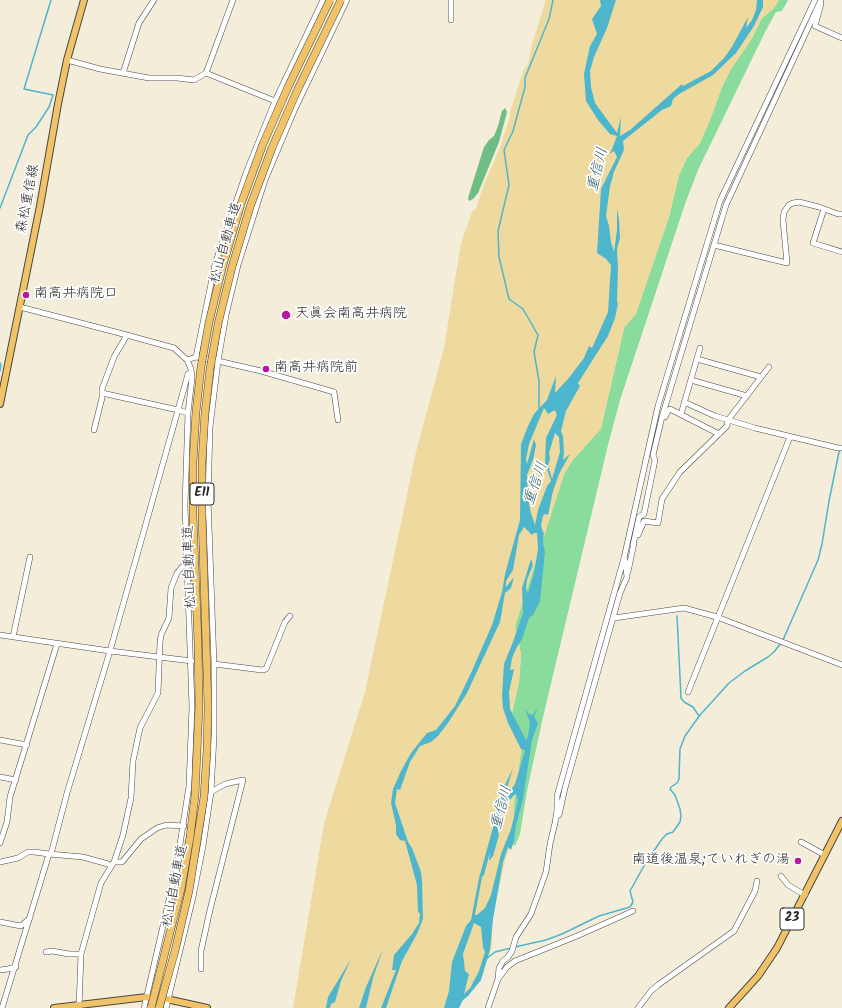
<!DOCTYPE html>
<html>
<head>
<meta charset="utf-8">
<style>
  body { margin:0 }
  canvas { display:block; background:#f3edd9 }
</style>
</head>
<body>
<canvas width="842" height="1008"></canvas>
<script>
const ctx = document.querySelector('canvas').getContext('2d');
ctx.lineJoin = 'round';
function fillPath(path, color) {
  ctx.fillStyle = color;
  ctx.fill(path, 'evenodd');
}
function shape(rows) {
  const path = new Path2D();
  for (const r of rows) {
    path.moveTo(r[0], r[1]);
    for (let i = 2; i < r.length; i += 2) path.lineTo(r[i], r[i + 1]);
  }
  return path;
}
function trace(path, color, width, dash) {
  ctx.strokeStyle = color;
  ctx.lineWidth = width;
  ctx.lineCap = dash ? 'butt' : 'round';
  ctx.setLineDash(dash || []);
  ctx.stroke(path);
}
function label(font, color, halo, rows, align = 'center') {
  ctx.font = font + ' Kalam,"Klee One",sans-serif';
  ctx.lineWidth = 3.5;
  ctx.setLineDash([]);
  ctx.textBaseline = 'middle';
  ctx.strokeStyle = halo;
  ctx.fillStyle = color;
  for (const [text, x, y, turn = 0] of rows) {
    ctx.save();
    ctx.translate(x, y);
    ctx.rotate((+turn || 0) * Math.PI / 180);
    ctx.textAlign = isNaN(turn) ? turn : align;
    if (halo) ctx.strokeText(text, 0, 0);
    ctx.fillText(text, 0, 0);
    ctx.restore();
  }
}
fillPath(shape([
  [779,0,788,0,782,11,776,12,765,32,698,170,685,204,620,400,608,445,543,717,527,791,520,834,515,846,512,843,514,836,514,803,519,772,518,728,512,713,519,682,521,654,515,626,564,474,572,461,601,428,624,328,636,313,669,217,679,175,687,158,700,143,710,120,722,87,731,69,751,40,762,18,774,8]
]), '#8adc9c');
fillPath(shape([
  [505,108,507,112,499,142,478,193,473,199,469,201,468,198,484,147,489,140,494,136,498,126,502,111]
]), '#6fbc84');
fillPath(shape([
  [546,0,779,0,774,8,762,18,751,40,731,69,722,87,710,120,700,143,687,158,679,175,669,217,636,314,624,328,601,429,572,461,564,474,515,626,521,654,519,682,512,713,518,728,522,747,514,803,514,836,506,858,492,919,492,946,488,959,456,1008,293,1008,324,824,365,692,416,452,444,348,461,243,472,212,476,209,483,187,501,145,510,116,510,112,524,69,528,65,532,44]
]), '#eeda9e');
fillPath(shape([
  [600,0,616,0,607,28,594,57,590,71,591,87,595,103,617,133,621,117,620,136,630,130,682,84,683,86,711,71,725,57,733,45,748,17,746,28,752,20,756,10,757,0,763,0,763,7,754,26,736,53,713,75,679,94,673,99,671,106,662,110,623,141,624,150,613,174,613,176,610,186,606,216,609,226,611,242,614,252,617,230,617,209,619,219,620,238,617,249,618,269,617,302,618,304,615,318,608,336,578,383,580,386,566,411,561,431,563,437,564,452,563,460,570,454,559,474,553,491,548,515,545,514,543,516,541,525,543,533,544,531,543,543,545,552,540,601,533,615,529,618,522,639,517,647,512,658,510,670,514,669,509,692,510,709,526,740,528,737,530,722,525,709,529,714,533,715,538,707,534,717,538,723,532,740,523,799,516,825,514,841,511,850,508,847,503,862,493,919,490,950,481,980,468,996,463,1000,459,1008,444,1008,449,991,452,962,466,926,471,920,479,878,494,824,496,811,504,787,513,768,503,801,515,784,524,754,525,750,521,749,508,723,503,708,502,696,504,664,513,642,523,613,522,588,531,559,533,565,527,580,526,589,528,593,534,573,538,549,537,533,534,533,532,535,524,527,519,535,513,570,506,581,506,587,514,577,511,588,505,593,500,622,467,693,448,723,438,736,431,742,420,746,410,762,400,790,397,789,395,803,408,842,412,848,421,872,422,881,423,919,417,934,402,961,386,1008,381,1008,396,970,392,970,394,955,412,934,419,923,420,914,418,912,417,885,405,841,400,840,396,834,396,825,391,803,393,789,401,771,411,753,427,733,436,730,455,706,471,673,492,625,502,592,505,574,520,520,521,444,528,426,534,414,547,400,556,376,555,393,568,379,584,358,589,346,592,348,608,312,611,265,606,259,597,253,601,189,617,157,614,151,610,154,617,136,610,134,598,120,586,101,584,74,590,46,597,34,592,19,601,6],
  [544,408,548,414,555,410,557,415,546,438,545,463,551,481,547,486,538,510,535,525,531,513,528,499,527,475,533,460,536,445,534,439,527,464,526,459,529,444],
  [555,433,559,437,560,452,552,479,548,465,550,459,549,453],
  [517,794,517,798,518,800,511,829,501,854,491,895,485,908,477,915,475,915,482,877,484,875,490,852,489,860,490,860,493,856,499,835,498,832,500,812,514,795],
  [474,923,481,927,483,947,485,952,479,971,470,988,464,994,469,974,465,971,463,954],
  [383,949,373,978,366,1008,359,1008,366,987],
  [351,959,341,981,335,1002,331,1004,330,1008,326,1008,328,997]
]), '#4eb6cc');
trace(shape([
  [0,208,28,135,36,127,49,107,53,95,24,89,51,0],
  [0,363,1,365,0,371],
  [539,411,539,381,534,352,538,335,523,309,509,299,499,257,498,231,509,185,504,150,513,131,525,87,525,78,549,19,553,0],
  [677,616,681,698,684,702,693,707,699,716],
  [783,640,818,560,822,544,829,501,839,452,841,450],
  [515,947,546,940,562,934,599,916,630,907,633,902,630,891,645,864,662,839,667,834,673,832,680,822,681,816,680,809,675,795,670,789,671,787,677,783,679,779,680,749,685,736,700,715,729,683,745,671,768,657,774,652,781,643],
  [486,959,495,952,511,948]
]), '#4eb6cc', 1.5);
const minor = shape([
  [451,0,451,20],
  [821,4,815,26,842,38],
  [67,60,100,69,149,78,177,78,194,80,206,73,233,0],
  [123,73,139,23,154,0],
  [206,73,275,101],
  [824,209,813,243,842,252],
  [714,245,787,263,783,220,784,212,789,205,793,203,799,202,819,207,838,214,842,214],
  [20,307,123,334,174,348,187,360,191,369,192,378,188,413,185,505,192,707,189,786,176,870,144,1008],
  [196,357,215,264,246,173,275,101,323,0],
  [697,359,761,377],
  [187,360,196,357,218,361,261,371,334,392,338,420],
  [691,380,747,396],
  [102,393,178,410,188,374,191,372],
  [684,402,715,416,755,428,838,448,842,448],
  [681,414,700,348],
  [665,417,668,411,670,409,719,434],
  [94,430,102,398,102,389,114,357,127,335],
  [638,535,644,521,658,523,662,499,680,472,727,426,728,420,769,367],
  [633,545,639,517,644,514,655,460,653,455,662,417,726,205,821,0],
  [628,572,634,543],
  [614,618,684,608,717,617,842,665],
  [0,635,110,651,192,661],
  [13,637,30,557],
  [214,664,262,670,266,669,285,622,290,616],
  [688,692,790,437],
  [0,740,27,745],
  [0,777,16,780],
  [559,815,565,788,620,593,627,577,625,560],
  [801,842,825,855],
  [0,843,7,822,10,797,57,644],
  [51,854,67,793,110,651,178,410,188,413],
  [0,862,18,858,28,852,34,852,49,854,83,857,108,864,111,866],
  [114,862,122,862,141,839,157,828,166,825,184,826],
  [781,876,788,885,805,895],
  [0,922,21,926,30,918],
  [46,952,52,951,69,954,81,954],
  [201,969,201,951,210,910,243,780,225,784,211,792],
  [0,970,8,969,16,967],
  [498,979,499,968,503,961,508,957,512,951,516,937,531,914,546,872,550,844,555,823,557,810,557,796,624,558,658,406,720,201,815,0],
  [2,1008,49,854],
  [79,1008,81,954,101,883,114,862,123,835,131,798,133,761,140,728,158,693,160,642,161,635,169,618,171,588,177,573,182,567,188,563],
  [166,1008,193,897,203,846,211,792,214,736,214,664,208,499,210,427,218,361,226,315,238,265,265,180,294,111,347,0],
  [488,1008,498,979,507,967,515,961,577,936,633,911],
  [638,1008,651,991,658,985,734,931,755,891,757,881]
]);
const major = shape([
  [0,404,40,206,58,104,67,60,84,0],
  [54,1008,147,997,162,998,207,1008],
  [729,1008,758,976,777,948,842,821]
]);
trace(minor, '#494845', 6);
trace(major, '#494845', 8);
trace(minor, '#fff', 5);
trace(major, '#f0c369', 6);
const highwayBridge = shape([
  [151,1008,181,889,190,837,195,796,199,706,198,643,193,516,193,462,196,412,201,367,209,322,223,265,241,204,263,144,288,87,330,0],
  [159,1008,175,951,189,891,204,797,207,750,208,706,202,516,202,462,205,413,210,369,218,324,232,267,250,207,272,148,297,91,341,0]
]);
trace(highwayBridge, '#494845', 8, []);
trace(highwayBridge, '#f0c369', 7);
for (const [x, y, r, color] of [
  [26,295,4,"#b5179e"],
  [286,315,5,"#b5179e"],
  [266,369,4,"#b5179e"],
  [798,861,4,"#b5179e"]
]) {
  const dot = new Path2D();
  dot.arc(x, y, r, 0, 2 * Math.PI);
  ctx.fillStyle = color;
  ctx.fill(dot);
  trace(dot, '#fff', 1.5);
}
for (const [x, y, w] of [
  [202,494,24],
  [792,919,24]
]) {
  const box = new Path2D();
  box.roundRect(x - w / 2, y - 11, w, 22, 3);
  ctx.fillStyle = '#fff';
  ctx.fill(box);
  trace(box, '#2b2b2b', 1);
}
label('bold 13px', '#2b2b2b', null, [
  ["E11",202,494],
  ["23",792,919]
]);
label('14px', '#2b2b2b', '#fff', [
  ["森松重信線",29,199,-79],
  ["松山自動車道",227,243,-74],
  ["松山自動車道",191,567,-92],
  ["松山自動車道",176,886,-79]
]);
label('14px', '#2b2b2b', '#fff', [
  ["南高井病院口",34,295],
  ["天眞会南高井病院",295,315],
  ["南高井病院前",274,369],
  ["南道後温泉;ていれぎの湯",790,861,"right"]
], 'left');
label('italic 15px', '#39636b', '#fff', [
  ["重信川",599,170,-76],
  ["重信川",537,484,-71],
  ["重信川",503,808,-75]
]);
</script>
</body>
</html>
